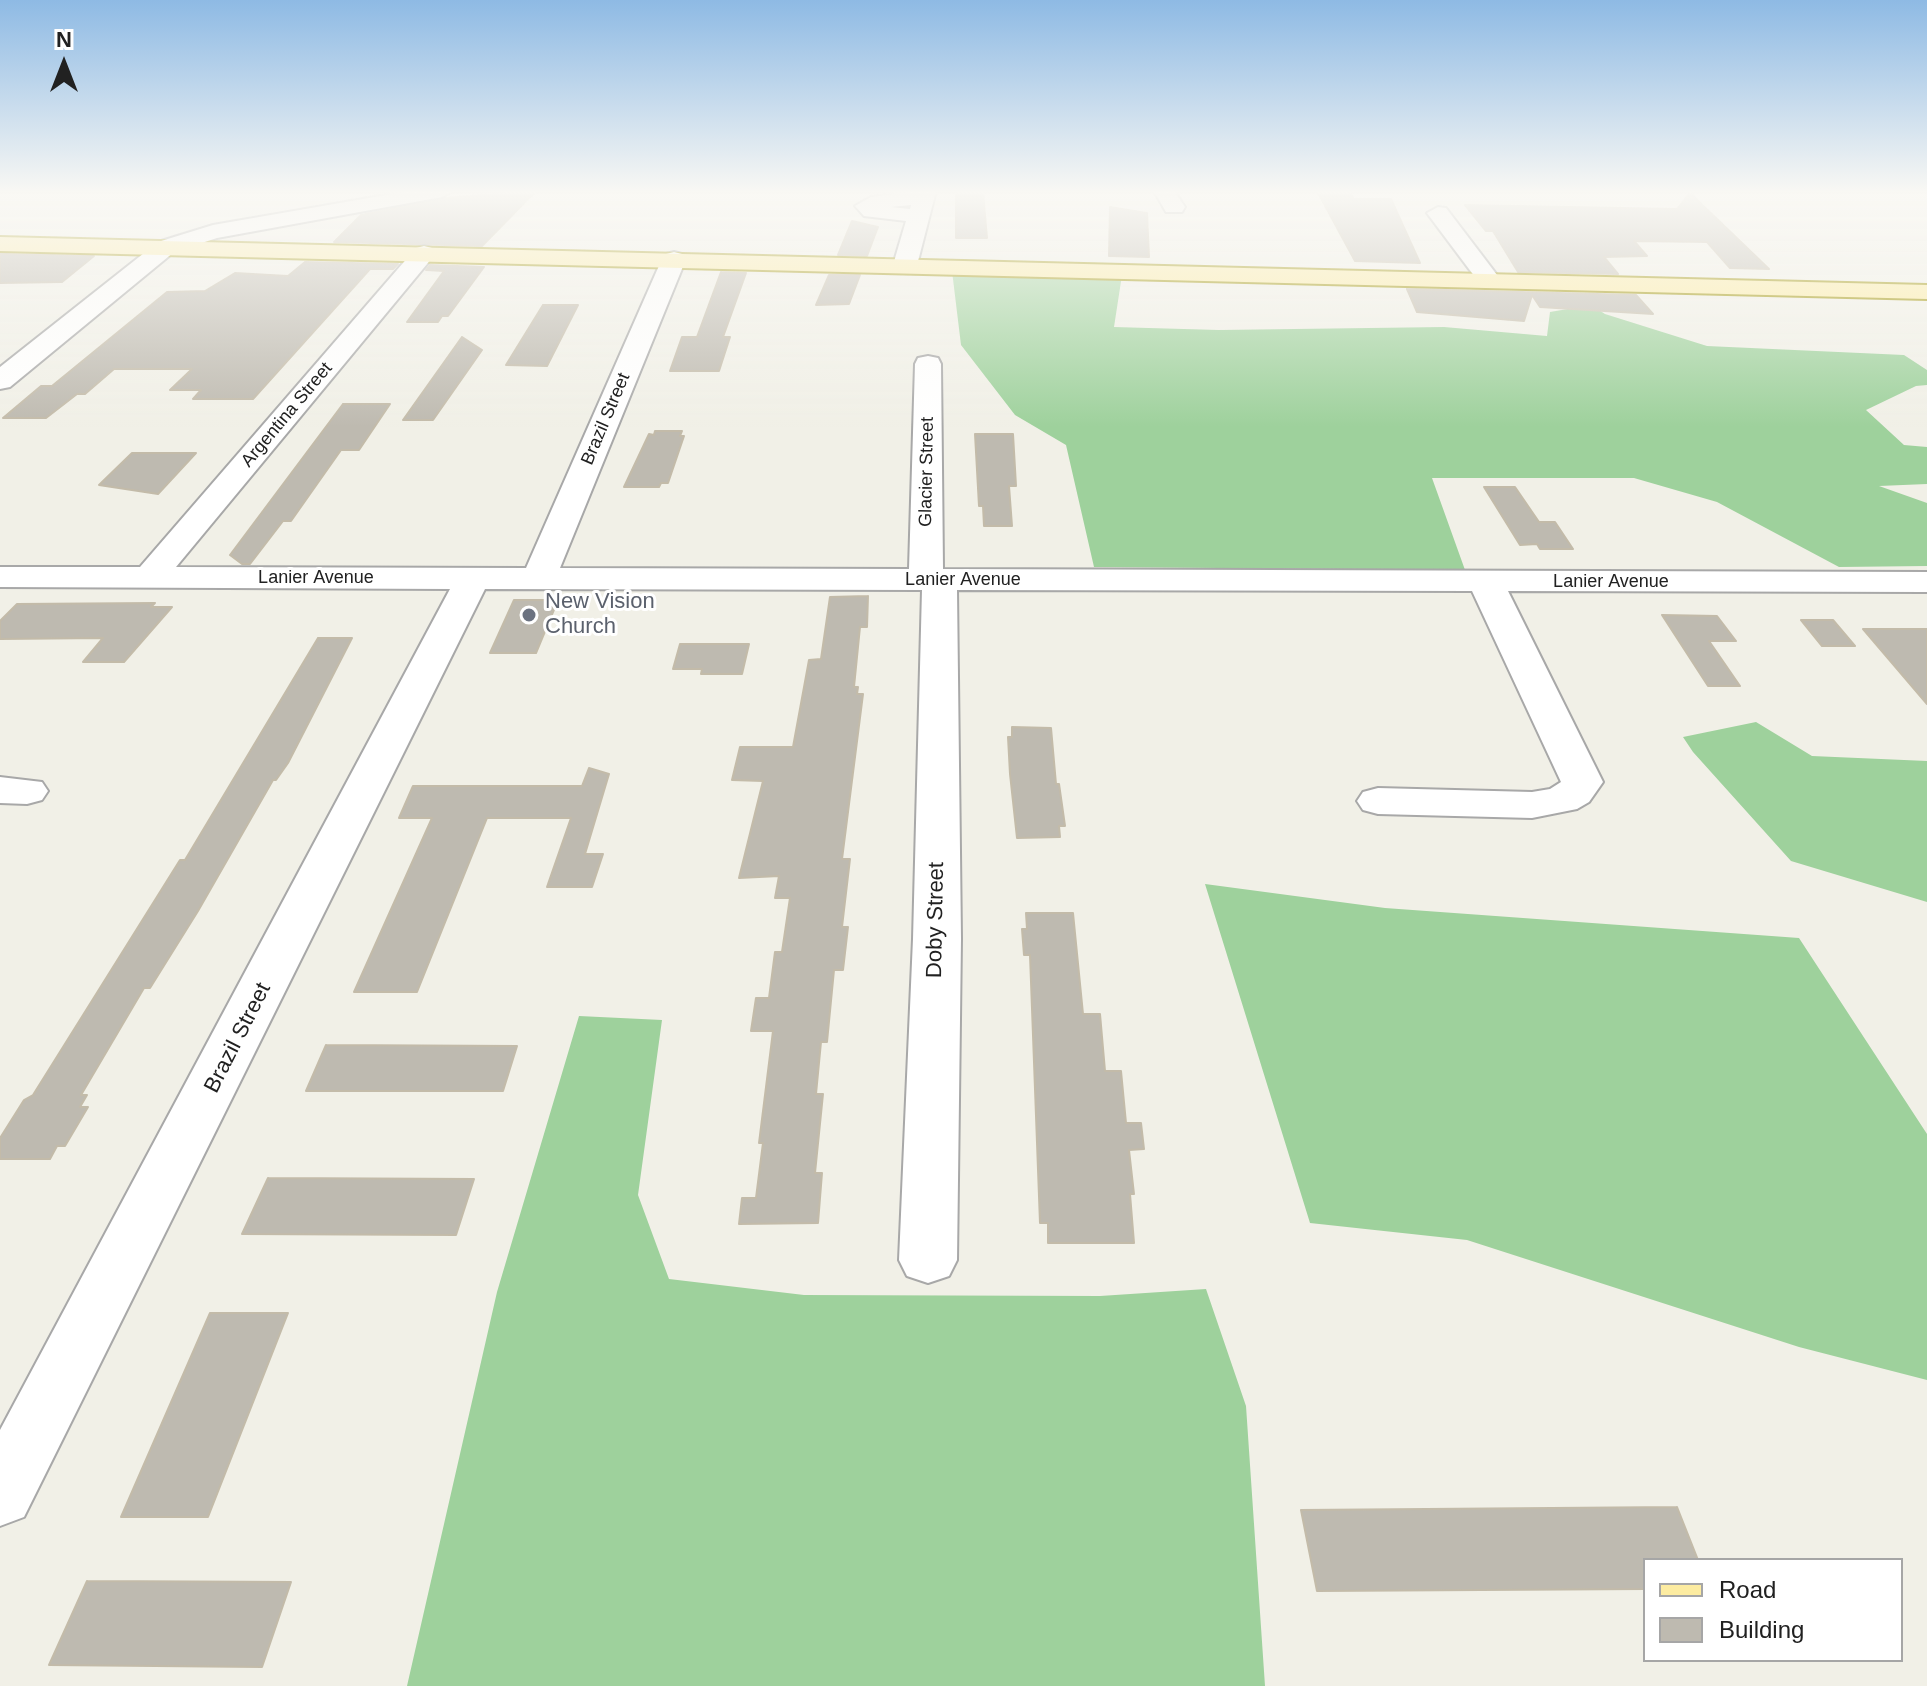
<!DOCTYPE html>
<html>
<head>
<meta charset="utf-8">
<style>
  body { margin:0 }
  #map { position:relative; width:1927px; height:1686px; overflow:hidden; background:#f1f0e7; font-family:Helvetica,sans-serif }
  canvas { display:block }
  .legend { position:absolute; left:1643px; top:1558px; width:260px; height:104px; box-sizing:border-box; background:#fff; border:2px solid #a6a6a6; margin:0; padding:10px 14px; list-style:none; font-size:24px; color:#212121 }
  .legend li { display:flex; align-items:center; gap:16px; height:40px }
  .legend b { width:40px; border:2px solid #a6a6a6 }
  .north { position:absolute; left:24px; top:24px; width:80px; height:80px; -webkit-text-stroke:6px #fff; paint-order:stroke; rotate:0deg; font-size:22px; font-weight:700; line-height:32px; text-align:center; color:#212121 }
  .north::after { content:''; display:block; margin:auto; width:28px; height:36px; background:#212121; clip-path:polygon(50% 0,100% 100%,50% 72%,0 100%) }
</style>
</head>
<body>
<div id="map">
<canvas width="1927" height="1686"></canvas>
<ul class="legend">
<li><b style="height:10px;background:#fdeca1"></b>Road</li>
<li><b style="height:22px;background:#bebab0"></b>Building</li>
</ul>
<div class="north">N</div>
</div>
<script>
const ctx = document.querySelector('canvas').getContext('2d');
ctx.lineJoin = 'round';
function fillPath(path, color) {
  ctx.fillStyle = color;
  ctx.fill(path, 'evenodd');
}
function shape(rows) {
  const path = new Path2D();
  for (const r of rows) {
    path.moveTo(r[0], r[1]);
    for (let i = 2; i < r.length; i += 2) path.lineTo(r[i], r[i + 1]);
  }
  return path;
}
function trace(path, color, width, dash) {
  ctx.strokeStyle = color;
  ctx.lineWidth = width;
  ctx.lineCap = dash ? 'butt' : 'round';
  ctx.setLineDash(dash || []);
  ctx.stroke(path);
}
function label(font, color, halo, rows, align = 'center') {
  ctx.font = font + ' Helvetica,sans-serif';
  ctx.lineWidth = 6;
  ctx.setLineDash([]);
  ctx.textBaseline = 'middle';
  ctx.strokeStyle = halo;
  ctx.fillStyle = color;
  for (const [text, x, y, turn = 0] of rows) {
    ctx.save();
    ctx.translate(x, y);
    ctx.rotate((+turn || 0) * Math.PI / 180);
    ctx.textAlign = isNaN(turn) ? turn : align;
    if (halo) ctx.strokeText(text, 0, 0);
    ctx.fillText(text, 0, 0);
    ctx.restore();
  }
}
fillPath(shape([
  [952,271,1122,275,1114,327,1219,330,1444,327,1547,336,1550,312,1591,305,1605,314,1707,346,1904,355,1927,370,1927,385,1916,386,1866,410,1904,445,1927,447,1927,484,1879,486,1927,503,1927,566,1839,567,1717,502,1634,478,1432,478,1465,570,1094,567,1066,445,1015,415,961,345],
  [1756,722,1812,756,1927,761,1927,902,1791,861,1693,752,1683,737],
  [1205,884,1385,908,1799,938,1927,1134,1927,1380,1799,1347,1467,1240,1310,1223],
  [579,1016,662,1020,638,1195,669,1279,804,1295,1100,1296,1206,1289,1246,1406,1265,1686,407,1686,497,1292]
]), '#9ed19c');
const building = shape([
  [536,191,482,246,334,242,361,215,446,198,536,191],
  [1317,191,1349,191,1354,199,1391,199,1420,263,1355,261,1317,191],
  [956,192,983,192,987,238,956,238,956,192],
  [1690,193,1769,269,1730,268,1707,242,1634,241,1647,256,1604,257,1618,274,1518,272,1493,231,1486,231,1465,205,1677,209,1690,193],
  [1110,207,1147,213,1149,257,1109,256,1110,207],
  [852,221,878,227,867,256,838,255,852,221],
  [0,254,6,254,94,256,62,282,0,283,0,254],
  [305,262,398,264,393,269,370,269,253,399,193,399,201,390,170,390,192,369,114,369,85,394,77,394,46,418,3,418,41,386,52,386,167,292,205,291,235,273,288,276,305,262],
  [430,265,484,267,448,316,442,316,438,322,407,322,444,271,426,270,430,265],
  [721,272,746,273,723,337,730,337,719,371,670,371,682,337,697,337,721,272],
  [829,275,860,275,849,304,816,305,829,275],
  [1407,289,1636,295,1653,314,1540,307,1532,295,1524,321,1417,312,1407,289],
  [543,305,578,305,547,366,506,365,543,305],
  [462,337,482,350,433,420,403,420,462,337],
  [343,404,390,404,359,450,341,450,291,521,283,521,250,564,242,564,230,555,343,404],
  [655,431,682,431,680,436,684,436,668,483,661,483,659,487,624,487,649,434,654,435,655,431],
  [975,434,1013,434,1016,486,1009,486,1012,526,984,526,983,506,979,506,975,434],
  [132,453,196,453,158,494,99,485,132,453],
  [1484,487,1515,487,1539,522,1555,522,1573,549,1540,549,1537,544,1520,545,1484,487],
  [868,596,867,627,860,627,854,687,858,687,857,694,863,694,842,859,850,859,842,927,848,927,843,970,834,970,827,1042,821,1042,816,1094,823,1094,815,1173,822,1173,818,1223,739,1224,742,1198,756,1198,763,1143,759,1143,773,1031,751,1031,756,998,769,998,775,952,782,952,790,898,775,898,779,876,739,878,763,781,732,780,740,747,793,747,809,660,821,659,830,597,868,596],
  [514,600,558,600,536,653,490,653,514,600],
  [155,603,151,607,172,607,124,662,83,662,103,638,0,639,0,621,17,604,155,603],
  [1662,615,1717,616,1736,641,1709,641,1740,686,1708,686,1662,615],
  [1801,620,1833,620,1855,646,1822,646,1801,620],
  [1863,629,1927,629,1927,704,1863,629],
  [318,638,352,638,288,763,276,780,273,780,198,911,150,988,144,988,81,1095,87,1095,80,1107,88,1107,65,1146,57,1146,50,1159,0,1159,0,1138,24,1100,33,1095,180,860,185,860,318,638],
  [680,644,749,644,742,674,701,674,702,669,673,669,680,644],
  [1012,727,1051,728,1056,784,1059,784,1065,826,1059,826,1060,837,1017,838,1010,774,1008,737,1012,737,1012,727],
  [589,768,609,774,585,854,603,854,592,887,547,887,571,818,487,818,417,992,354,992,432,818,399,818,413,786,582,786,589,768],
  [1026,913,1073,913,1083,1014,1100,1014,1105,1071,1121,1071,1126,1123,1141,1123,1144,1149,1129,1150,1134,1194,1130,1194,1134,1243,1048,1243,1048,1223,1040,1223,1030,955,1024,955,1022,929,1027,929,1026,913],
  [326,1045,517,1046,503,1091,306,1091,326,1045],
  [268,1178,474,1179,456,1235,242,1234,268,1178],
  [210,1313,288,1313,208,1517,121,1517,210,1313],
  [1677,1507,1698,1560,1645,1560,1645,1589,1317,1591,1301,1510,1677,1507],
  [87,1581,291,1582,262,1667,49,1665,87,1581]
]);
fillPath(building, '#bebab0');
trace(building, '#c3bba9', 2);
const minor = shape([
  [409,191,452,191,442,197,217,238,174,252,10,387,0,389,0,367,158,242,213,225,409,191],
  [916,191,936,191,917,265,913,270,905,272,897,270,893,265,906,221,864,216,855,206,871,197,916,191],
  [911,205,910,209,891,207,911,205],
  [1154,191,1174,191,1185,207,1182,212,1166,212,1154,191],
  [1438,207,1446,208,1497,275,1501,280,1497,285,1481,285,1427,213,1438,207],
  [424,246,432,248,436,253,432,258,176,567,526,568,662,259,666,254,674,252,682,254,686,259,560,568,909,569,915,364,918,358,928,356,938,358,941,364,943,569,1927,572,1927,592,1508,591,1603,782,1589,802,1577,809,1532,818,1378,814,1363,810,1357,801,1363,792,1378,788,1532,792,1550,789,1561,782,1472,591,957,590,961,939,957,1260,949,1276,928,1283,907,1276,899,1260,913,939,922,590,485,589,24,1517,0,1526,0,1430,450,589,0,587,0,567,140,567,416,248,424,246],
  [0,777,42,782,48,791,42,800,27,804,0,803,0,777]
]);
const major = shape([
  [0,237,1927,285,1927,299,0,251,0,237]
]);
trace(minor, '#a8a8a8', 4);
trace(major, '#9d9100', 4);
fillPath(minor, '#fff');
fillPath(major, '#fdeca1');
const sky = ctx.createLinearGradient(0, 0, 0, 427);
sky.addColorStop(0, '#8ebae4');
sky.addColorStop(0.45, '#f9f8f4');
sky.addColorStop(1, '#f9f8f400');
ctx.fillStyle = sky;
ctx.fillRect(0, 0, 1927, 427);
for (const [x, y, r, color] of [
  [529,615,8,"#6b7280"]
]) {
  const dot = new Path2D();
  dot.arc(x, y, r, 0, 2 * Math.PI);
  ctx.fillStyle = color;
  ctx.fill(dot);
  trace(dot, '#fff', 3);
}
label('18px', '#212121', '#fff', [
  ["Argentina Street",287,415,-50],
  ["Brazil Street",606,419,-67],
  ["Glacier Street",927,472,-89],
  ["Lanier Avenue",316,578],
  ["Lanier Avenue",963,580],
  ["Lanier Avenue",1611,582]
]);
label('22px', '#5b616d', '#fff', [
  ["New Vision",545,602],
  ["Church",545,627]
], 'left');
label('22px', '#212121', '#fff', [
  ["Doby Street",936,920,-89],
  ["Brazil Street",238,1038,-63]
]);
</script>
</body>
</html>
